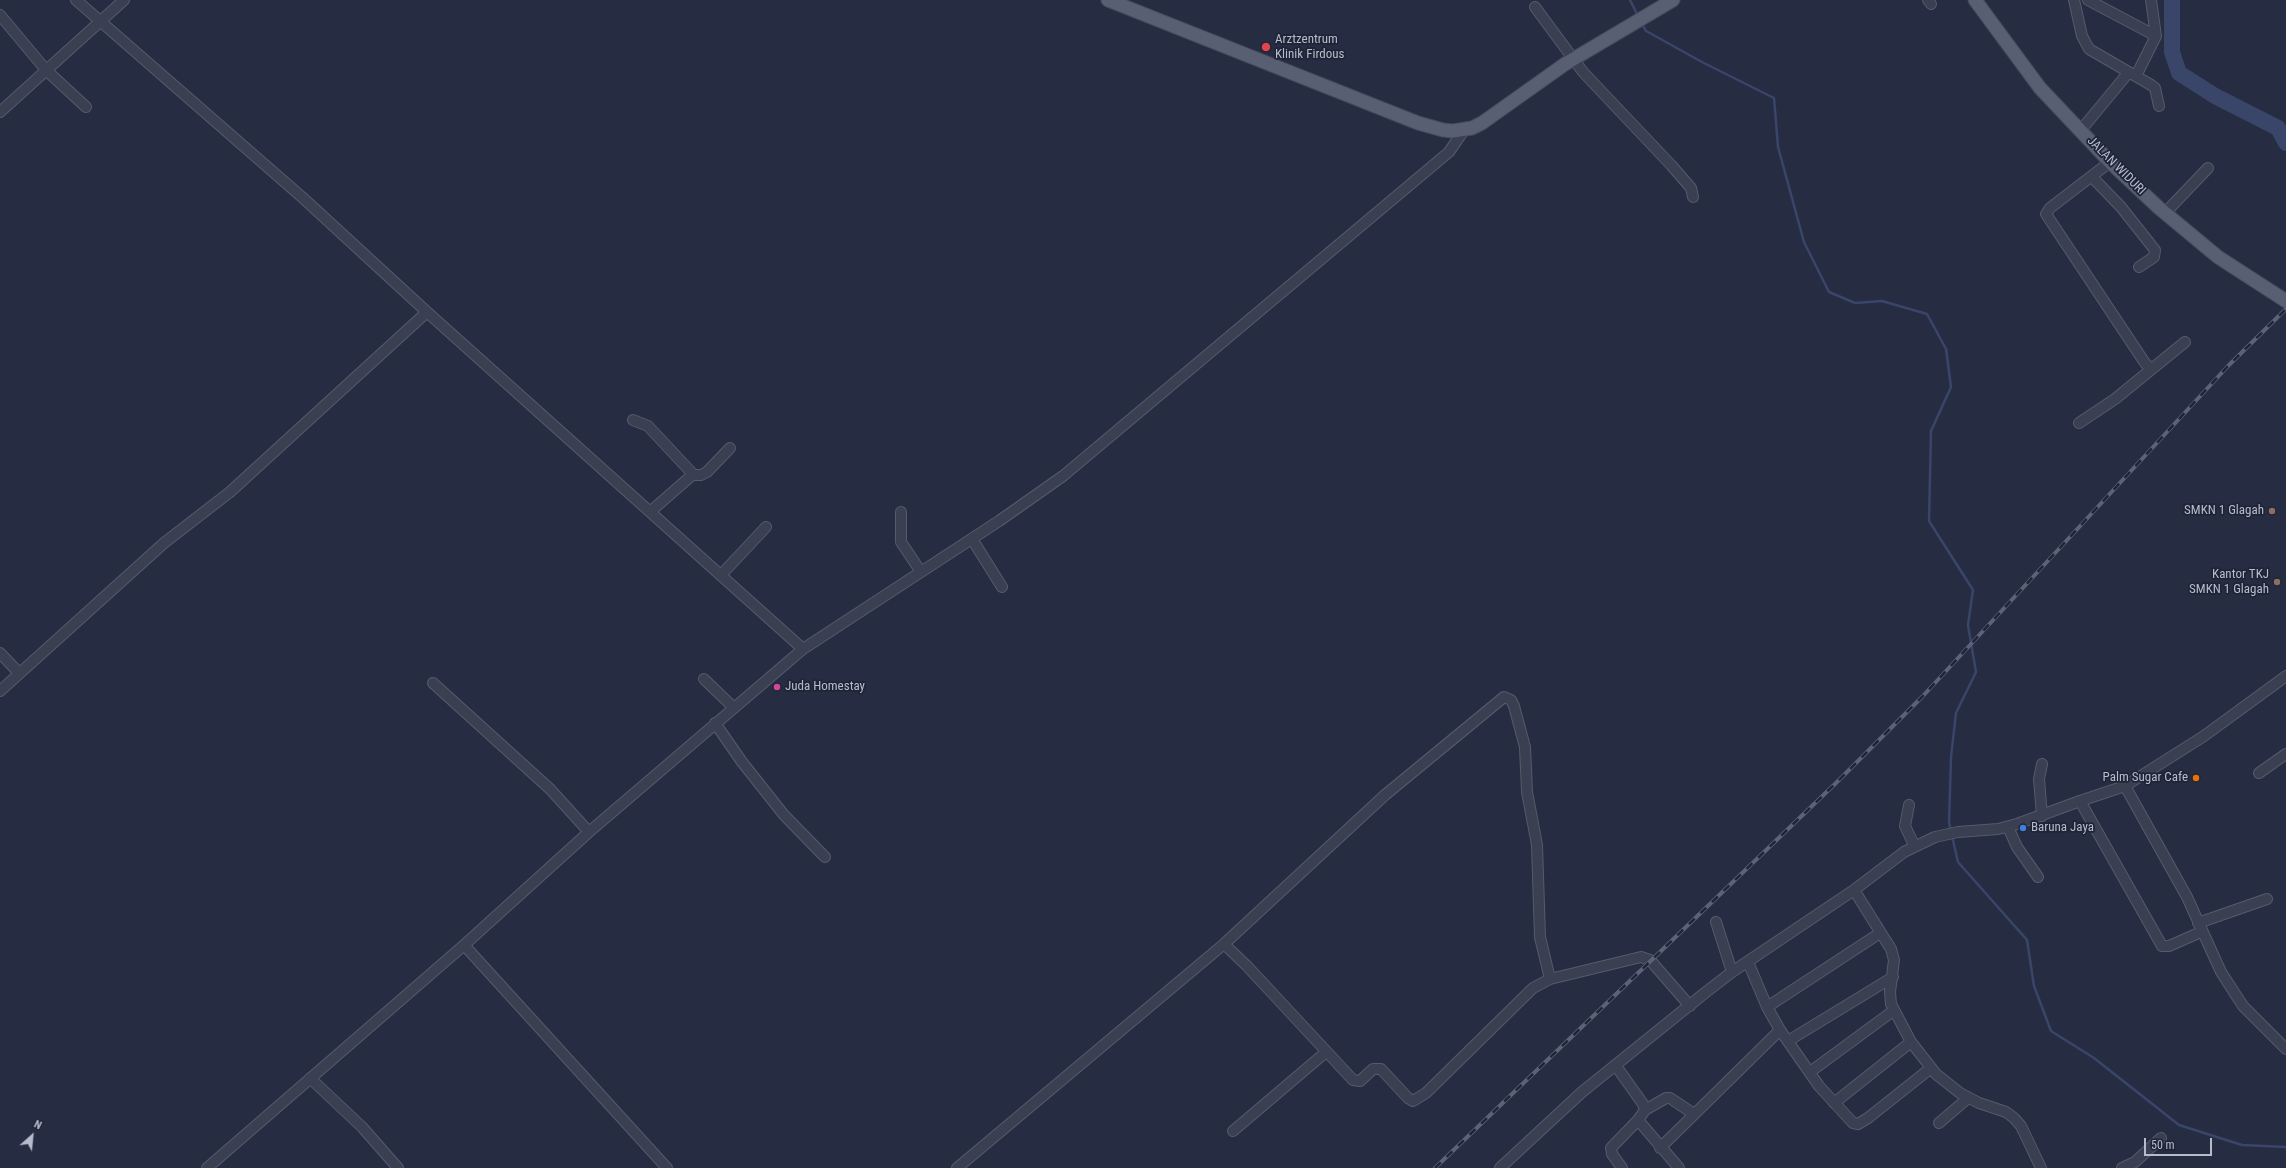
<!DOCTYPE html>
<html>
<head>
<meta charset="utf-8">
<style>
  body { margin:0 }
  #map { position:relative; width:2286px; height:1168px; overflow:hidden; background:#262d42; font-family:"Roboto Condensed",sans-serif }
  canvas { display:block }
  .north { position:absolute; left:12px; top:1116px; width:40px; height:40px; -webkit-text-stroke:3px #1f2537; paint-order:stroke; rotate:27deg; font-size:11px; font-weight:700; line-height:16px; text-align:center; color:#b7bccc }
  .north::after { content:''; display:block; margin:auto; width:14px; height:18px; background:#b7bccc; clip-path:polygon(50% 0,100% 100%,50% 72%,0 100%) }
  .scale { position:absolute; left:2144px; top:1138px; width:68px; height:18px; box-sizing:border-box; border:2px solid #b7bccc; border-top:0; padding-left:5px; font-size:12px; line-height:14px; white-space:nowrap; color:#b7bccc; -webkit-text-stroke:3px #1f2537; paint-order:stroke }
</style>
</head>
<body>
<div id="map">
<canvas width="2286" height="1168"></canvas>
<div class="north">N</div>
<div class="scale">50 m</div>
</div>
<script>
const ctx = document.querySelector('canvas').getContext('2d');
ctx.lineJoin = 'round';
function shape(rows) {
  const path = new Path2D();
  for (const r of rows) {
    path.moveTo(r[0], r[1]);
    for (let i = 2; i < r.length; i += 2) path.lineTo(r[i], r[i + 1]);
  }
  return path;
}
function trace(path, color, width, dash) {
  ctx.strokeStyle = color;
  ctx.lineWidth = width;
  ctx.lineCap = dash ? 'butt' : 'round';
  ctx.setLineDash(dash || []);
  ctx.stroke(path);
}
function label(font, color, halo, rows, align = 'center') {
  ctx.font = font + ' "Roboto Condensed",sans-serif';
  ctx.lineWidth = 3.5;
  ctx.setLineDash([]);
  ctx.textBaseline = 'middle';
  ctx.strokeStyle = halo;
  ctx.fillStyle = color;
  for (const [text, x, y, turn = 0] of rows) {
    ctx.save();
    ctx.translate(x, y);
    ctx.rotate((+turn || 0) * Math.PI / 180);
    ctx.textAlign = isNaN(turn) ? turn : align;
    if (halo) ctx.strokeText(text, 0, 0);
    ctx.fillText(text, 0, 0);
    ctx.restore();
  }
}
trace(shape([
  [1630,0,1638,16],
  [1642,24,1646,31,1702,62,1774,98,1778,147,1804,242,1829,292,1855,303,1882,301,1927,314,1946,349,1951,387,1931,431,1929,521,1973,590,1968,625,1976,672,1956,713,1951,757,1949,823,1951,831],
  [1952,836,1958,862,2027,940,2034,986,2051,1031,2094,1058,2179,1125,2242,1145,2286,1147]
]), '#394569', 2.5);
trace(shape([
  [2172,0,2172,52,2179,73,2215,96,2278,128,2286,143]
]), '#394569', 16);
const minor = shape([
  [76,0,303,198,427,312,803,649],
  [1928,0,1931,4],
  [2074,0,2082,36,2089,49,2151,85,2155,88,2159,106],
  [2088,0,2156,36],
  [1535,7,1583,72,1671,165,1691,188,1693,197],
  [0,15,46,70,86,107],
  [2136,76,2156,36,2151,0],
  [0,112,124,0],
  [2081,130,2129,72],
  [2110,162,2050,208,2046,214,2145,363,2151,369],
  [2092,177,2121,207,2155,250,2154,257,2139,267],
  [2165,213,2208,168],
  [633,420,648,426,691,472,690,477,651,511],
  [2079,423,2115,399,2185,342],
  [691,475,701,475,707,472,730,448],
  [901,512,901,542,921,572],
  [972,539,1002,587],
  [721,575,766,527],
  [0,653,19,673],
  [704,679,734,708],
  [433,683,550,789,589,832],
  [0,691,164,543,230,492,427,312],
  [715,723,742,762,784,815,825,857],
  [2042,764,2039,779,2042,816],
  [2259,773,2286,754],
  [2125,786,2187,897,2221,972,2243,1006,2286,1049],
  [2080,801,2162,946,2169,946,2201,932],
  [1909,805,1905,826,1914,845],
  [2008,827,2017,847,2038,877],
  [1854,890,1891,949,1894,960,1890,992,1891,1004,1911,1042,1936,1074,1960,1093,1979,1103,2006,1112,2014,1118,2021,1126,2041,1168],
  [1716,922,1732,972],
  [2198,923,2267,899],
  [1224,944,1247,966,1353,1080,1360,1081,1373,1069,1381,1069,1408,1098,1413,1101,1426,1093,1533,988,1550,979,1641,957,1650,960,1690,1006],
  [464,945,667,1168],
  [1748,962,1767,1007,1780,1030,1819,1086,1853,1123,1858,1124,1868,1118,1931,1068],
  [1767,1007,1880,933],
  [1788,1041,1893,977],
  [1616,1066,1643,1104,1645,1110,1638,1120,1611,1148,1612,1154,1622,1168],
  [1810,1072,1893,1011],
  [310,1078,362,1127,398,1168],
  [1834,1103,1911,1042],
  [1645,1110,1666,1098,1670,1098,1694,1114],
  [1638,1120,1679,1168],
  [1939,1123,1968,1098],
  [1233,1131,1326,1052],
  [1660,1148,1780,1030],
  [207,1168,463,946,589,832,803,649,999,521,1063,476,1449,152,1464,130],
  [957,1168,1224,944,1385,795,1504,697,1511,700,1514,706,1525,747,1527,792,1537,845,1540,937,1550,979],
  [1500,1168,1582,1092,1706,992,1732,972,1854,890,1904,852,1935,837,1958,832,1998,829,2017,824,2080,801,2125,786,2204,736,2286,676],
  [2122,1168,2135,1162,2161,1138]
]);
const major = shape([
  [1108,0,1418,123,1443,130,1453,131,1472,128,1482,123,1565,64,1673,0],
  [1975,0,2040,88,2110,162,2159,208,2218,257,2286,301]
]);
trace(minor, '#555b6c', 12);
trace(major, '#44495b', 15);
trace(minor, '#3a4052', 10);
trace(major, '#585f72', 13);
const rail = shape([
  [1435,1168,1836,783,1922,697,2228,366,2286,309]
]);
trace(rail, '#5c6379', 4);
trace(rail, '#1f2537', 2.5, [8]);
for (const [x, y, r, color] of [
  [1266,47,5,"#e0444e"],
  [2272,511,4,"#8d6e63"],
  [2277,582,4,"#8d6e63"],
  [777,687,4,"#d1479c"],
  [2196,778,4,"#e8710a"],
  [2023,828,4,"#3f7fe0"]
]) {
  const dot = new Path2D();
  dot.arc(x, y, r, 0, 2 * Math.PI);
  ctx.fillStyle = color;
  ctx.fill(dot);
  trace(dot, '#1f2537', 1.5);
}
label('13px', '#b7bccc', '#1f2537', [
  ["Arztzentrum",1275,40],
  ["Klinik Firdous",1275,55],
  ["SMKN 1 Glagah",2264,511,"right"],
  ["Kantor TKJ",2269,575,"right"],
  ["SMKN 1 Glagah",2269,590,"right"],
  ["Juda Homestay",785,687],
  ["Palm Sugar Cafe",2188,778,"right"],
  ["Baruna Jaya",2031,828]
], 'left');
label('13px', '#b7bccc', '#1f2537', [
  ["JALAN WIDURI",2116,166,45]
]);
</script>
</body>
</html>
